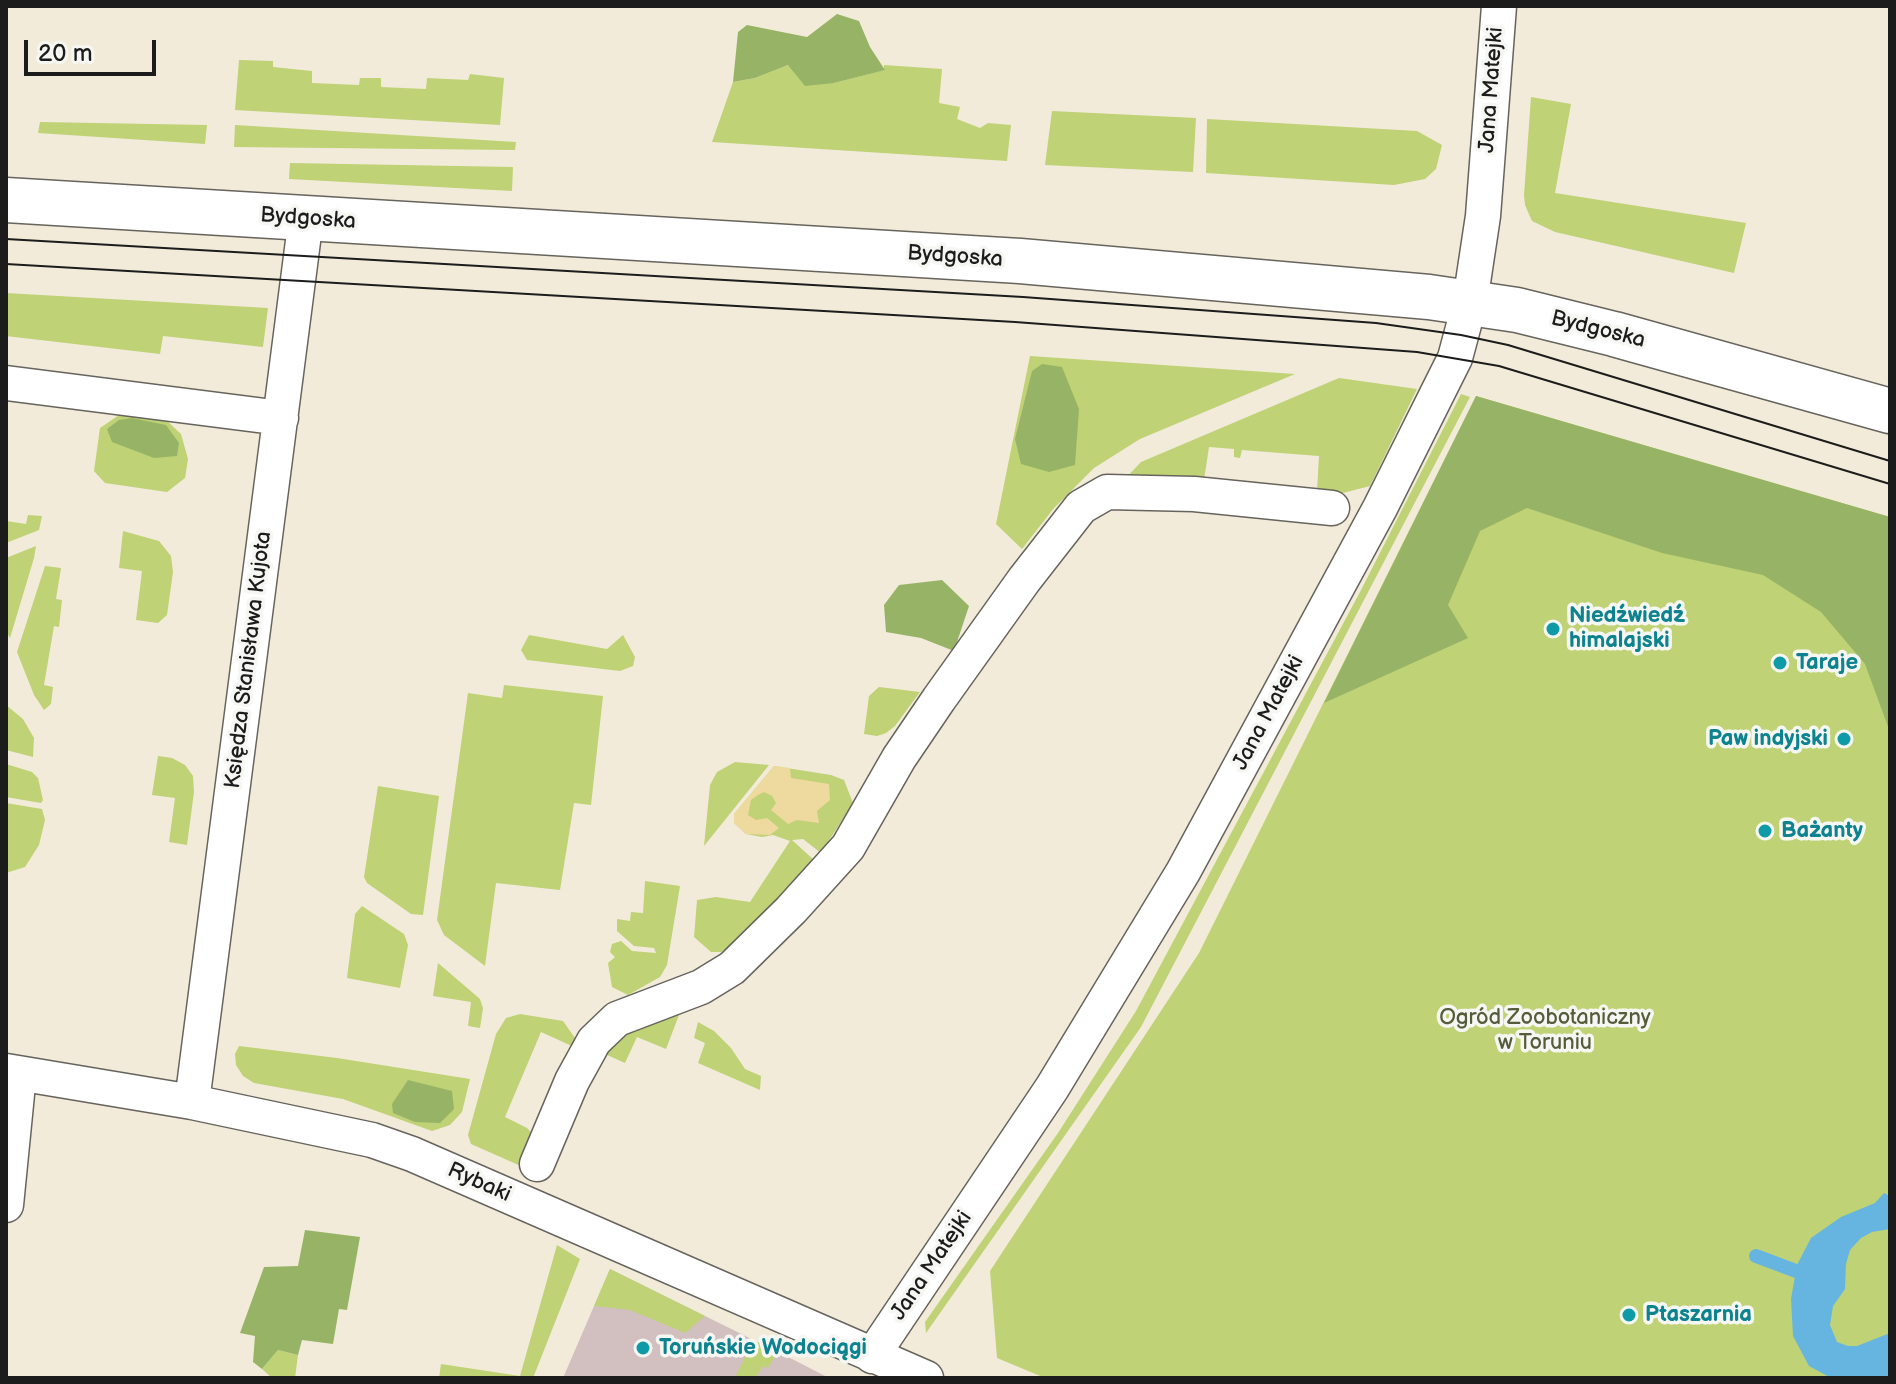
<!DOCTYPE html>
<html>
<head>
<meta charset="utf-8">
<style>
  body { margin:0 }
  #map { position:relative; width:1896px; height:1384px; overflow:hidden; background:#f2ebd9; font-family:"Balsamiq Sans",sans-serif }
  canvas { display:block }
  .frame { position:absolute; inset:0; border:8px solid #1c1c1c; pointer-events:none }
  .scale { position:absolute; left:24px; top:40px; width:132px; height:36px; box-sizing:border-box; border:4px solid #1c1c1c; border-top:0; padding-left:10px; font-size:24px; line-height:28px; white-space:nowrap; color:#1c1c1c; -webkit-text-stroke:6px #f6f6f2; paint-order:stroke }
</style>
</head>
<body>
<div id="map">
<canvas width="1896" height="1384"></canvas>
<div class="frame"></div>
<div class="scale">20 m</div>
</div>
<script>
const ctx = document.querySelector('canvas').getContext('2d');
ctx.lineJoin = 'round';
function fillPath(path, color) {
  ctx.fillStyle = color;
  ctx.fill(path, 'evenodd');
}
function shape(rows) {
  const path = new Path2D();
  for (const r of rows) {
    path.moveTo(r[0], r[1]);
    for (let i = 2; i < r.length; i += 2) path.lineTo(r[i], r[i + 1]);
  }
  return path;
}
function trace(path, color, width, dash) {
  ctx.strokeStyle = color;
  ctx.lineWidth = width;
  ctx.lineCap = dash ? 'butt' : 'round';
  ctx.setLineDash(dash || []);
  ctx.stroke(path);
}
function label(font, color, halo, rows, align = 'center') {
  ctx.font = font + ' "Balsamiq Sans",sans-serif';
  ctx.lineWidth = 7;
  ctx.setLineDash([]);
  ctx.textBaseline = 'middle';
  ctx.strokeStyle = halo;
  ctx.fillStyle = color;
  for (const [text, x, y, turn = 0] of rows) {
    ctx.save();
    ctx.translate(x, y);
    ctx.rotate((+turn || 0) * Math.PI / 180);
    ctx.textAlign = isNaN(turn) ? turn : align;
    if (halo) ctx.strokeText(text, 0, 0);
    ctx.fillText(text, 0, 0);
    ctx.restore();
  }
}
fillPath(shape([
  [610,1269,794,1360,829,1378,563,1378]
]), '#d2bfc0');
fillPath(shape([
  [239,60,273,61,273,67,312,71,312,83,359,85,360,78,381,78,381,87,426,89,427,78,468,80,470,74,504,78,500,125,235,110],
  [788,65,834,83,884,70,884,65,942,69,939,103,960,107,957,119,980,128,988,123,1011,125,1007,161,712,142,733,82,755,78],
  [1531,97,1571,104,1555,193,1746,223,1734,273,1555,232,1532,221,1525,205,1524,195],
  [1052,111,1196,118,1193,172,1045,165],
  [1207,119,1417,131,1442,145,1436,169,1425,179,1394,185,1206,173],
  [40,122,207,125,205,144,38,133],
  [235,125,516,142,515,150,234,147],
  [290,163,513,167,512,191,289,179],
  [6,293,268,308,263,347,163,336,160,354,6,336],
  [1030,356,1295,374,1140,439,1094,468,1054,508,1022,549,996,524],
  [1339,378,1417,389,1370,486,1339,494,1317,491,1319,456,1242,450,1240,458,1234,457,1234,449,1209,447,1204,480,1151,475,1124,480,1141,462],
  [1461,394,1470,397,1141,1027,926,1333,925,1322,1058,1133,1136,1011,1360,592],
  [1476,396,1890,517,1890,1378,1045,1378,997,1358,990,1271,1199,953],
  [122,413,166,420,181,434,188,459,185,478,167,492,105,483,94,471,100,428],
  [28,515,42,516,39,530,6,543,6,521,26,524],
  [123,531,159,541,171,556,173,572,167,615,158,623,136,620,142,571,119,568],
  [36,546,34,558,10,638,6,631,6,558],
  [45,566,61,568,56,599,62,600,59,627,54,626,44,685,53,687,51,704,44,710,34,695,17,652],
  [529,635,607,649,623,635,635,657,633,666,620,671,527,660,521,650],
  [504,685,603,696,591,805,574,803,560,890,496,883,485,966,444,935,437,920,468,693,502,698],
  [879,687,920,692,895,726,886,733,877,736,864,734,869,696],
  [6,705,23,719,34,738,33,757,6,750],
  [158,756,172,758,185,765,193,776,194,792,187,845,169,842,175,798,152,795],
  [735,762,769,765,704,846,710,785,717,772],
  [6,764,32,772,38,778,43,800,41,803,6,797],
  [774,766,831,775,844,780,853,803,821,853,803,839,792,840,815,861,729,947,721,952,711,952,694,937,697,900,716,897,750,902,790,841,773,835,762,837,746,834,734,823,734,814],
  [378,786,439,796,423,915,411,914,367,883,364,877],
  [6,803,42,809,45,820,39,845,25,867,6,873],
  [645,881,680,886,667,965,660,977,628,995,612,987,608,963,615,957,610,952,612,944,621,941,632,951,656,953,654,948,634,946,617,931,617,919,630,921,631,912,643,913],
  [362,906,404,934,408,945,400,988,347,978,355,914],
  [438,963,480,999,483,1008,480,1028,468,1026,471,1002,433,996],
  [520,1014,563,1021,575,1038,574,1047,541,1032,505,1117,527,1128,533,1134,523,1167,471,1144,468,1135,496,1034,506,1018],
  [679,1015,666,1049,637,1037,625,1063,605,1054,623,1035,652,1020],
  [698,1022,714,1031,731,1048,745,1069,761,1076,760,1090,698,1063,705,1043,694,1038],
  [239,1046,337,1058,470,1079,462,1112,450,1125,432,1131,343,1099,254,1083,243,1076,236,1065,235,1054],
  [557,1245,580,1259,533,1378,439,1378,441,1364,520,1376],
  [610,1269,705,1316,685,1333,630,1310,594,1306],
  [753,1340,778,1352,768,1368,763,1366,755,1378,735,1378],
  [278,1350,298,1355,295,1378,272,1378,262,1369]
]), '#bfd275');
fillPath(shape([
  [837,14,859,21,870,47,885,70,834,83,805,86,788,65,755,78,733,82,738,32,747,25,807,37],
  [1042,364,1062,367,1079,409,1075,465,1049,472,1021,464,1015,439,1032,371],
  [1476,396,1890,517,1890,732,1865,664,1821,612,1763,575,1662,553,1527,508,1480,531,1448,605,1468,638,1324,703],
  [132,418,166,425,179,443,177,456,154,458,112,442,107,429,119,420],
  [942,580,969,606,954,651,921,638,886,632,884,605,899,585],
  [408,1080,452,1091,454,1109,440,1123,415,1122,393,1113,392,1104],
  [305,1230,360,1237,347,1310,339,1309,333,1344,302,1340,298,1355,278,1350,262,1369,253,1362,255,1336,240,1333,264,1267,298,1266]
]), '#97b466');
fillPath(shape([
  [774,766,790,768,791,778,829,784,830,800,817,811,819,823,797,820,788,824,771,810,776,803,772,796,764,792,758,795,751,800,748,815,756,820,767,818,779,828,770,835,746,834,734,823,734,814]
]), '#eeda9e');
fillPath(shape([
  [1884,1193,1890,1196,1890,1229,1872,1232,1861,1238,1850,1250,1846,1264,1845,1289,1833,1306,1830,1325,1837,1342,1848,1346,1857,1346,1890,1333,1890,1378,1831,1378,1809,1366,1793,1336,1791,1299,1797,1265,1811,1238,1841,1217,1875,1203]
]), '#66b5e1');
trace(shape([
  [1756,1256,1796,1271]
]), '#66b5e1', 14);
const minor = shape([
  [6,383,281,418],
  [6,1071,192,1102,372,1140,412,1154,926,1378],
  [192,1102,306,218],
  [537,1164,572,1081,594,1041,617,1019,701,987,732,968,791,910,848,847,899,758,939,699,1024,580,1081,507,1107,492,1194,494,1332,508],
  [6,1205,19,1074],
  [872,1356,1052,1088,1183,872,1380,508,1455,358,1470,302,1483,216,1499,6]
]);
const tertiary = shape([
  [6,200,1020,261,1429,297,1517,310,1614,334,1890,411]
]);
trace(minor, '#67645e', 37);
trace(tertiary, '#67645e', 47);
trace(minor, '#fff', 34);
trace(tertiary, '#fff', 44);
trace(shape([
  [6,239,1023,297,1376,323,1461,335,1508,345,1890,461],
  [6,264,1015,322,1417,352,1499,366,1890,484]
]), '#1c1c1c', 2);
for (const [x, y, r, color] of [
  [1553,629,8,"#0f9aa8"],
  [1780,663,8,"#0f9aa8"],
  [1844,739,8,"#0f9aa8"],
  [1765,831,8,"#0f9aa8"],
  [1629,1315,8,"#0f9aa8"],
  [643,1348,8,"#0f9aa8"]
]) {
  const dot = new Path2D();
  dot.arc(x, y, r, 0, 2 * Math.PI);
  ctx.fillStyle = color;
  ctx.fill(dot);
  trace(dot, '#f6f6f2', 3);
}
label('22px', '#1c1c1c', '#f6f6f2', [
  ["Jana Matejki",1492,90,-86],
  ["Bydgoska",308,219,4],
  ["Bydgoska",955,257,4],
  ["Bydgoska",1598,330,14],
  ["Księdza Stanisława Kujota",249,660,-83],
  ["Jana Matejki",1269,713,-62],
  ["Rybaki",479,1183,24],
  ["Jana Matejki",932,1266,-56]
]);
label('bold 22px', '#0d838f', '#f6f6f2', [
  ["Niedźwiedź",1569,616],
  ["himalajski",1569,641],
  ["Taraje",1796,663],
  ["Paw indyjski",1828,739,"right"],
  ["Bażanty",1781,831],
  ["Ptaszarnia",1645,1315],
  ["Toruńskie Wodociągi",659,1348]
], 'left');
label('22px', '#555c3b', '#f6f6f2', [
  ["Ogród Zoobotaniczny",1545,1018],
  ["w Toruniu",1545,1043]
]);
</script>
</body>
</html>
